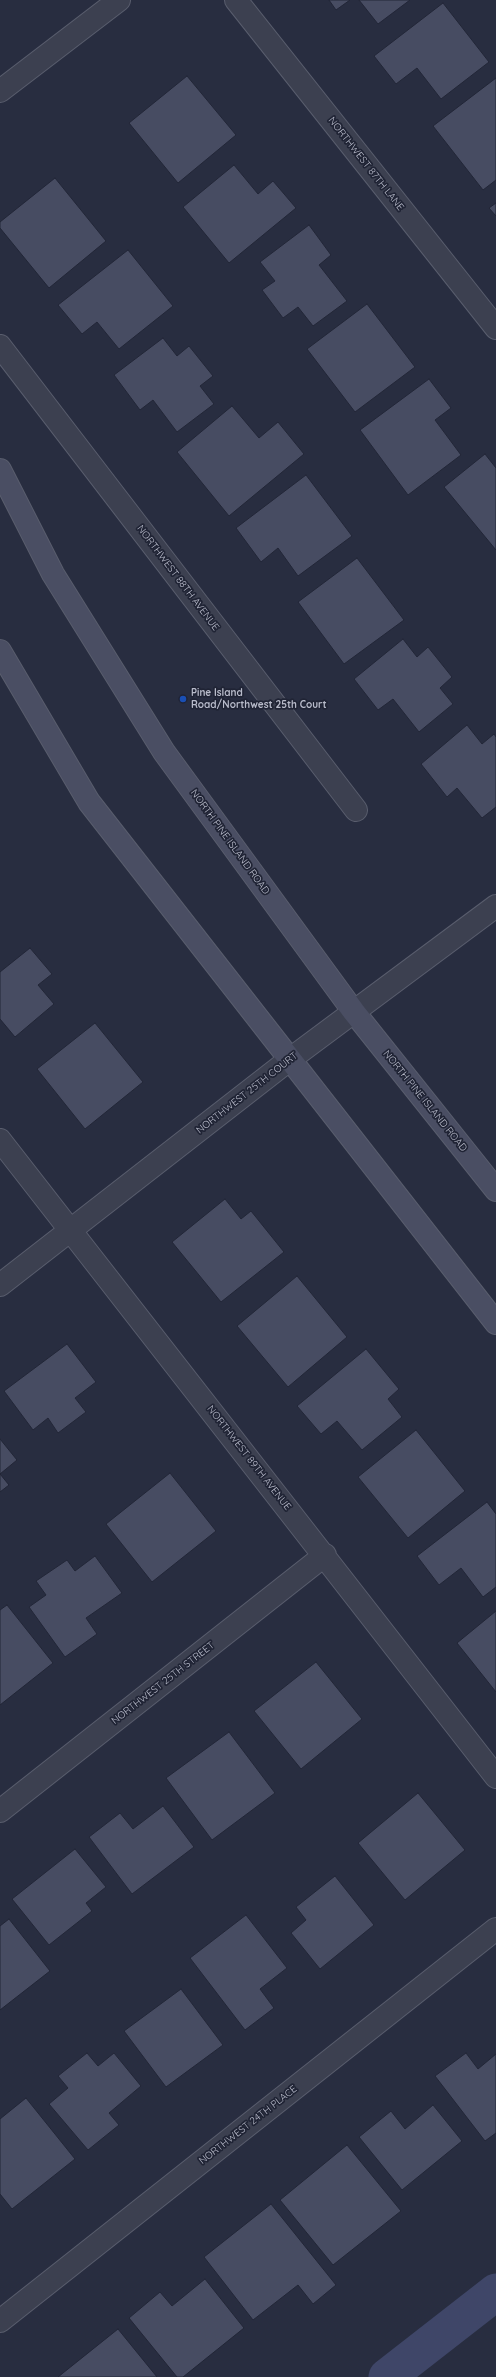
<!DOCTYPE html>
<html>
<head>
<meta charset="utf-8">
<style>
  body { margin:0 }
  canvas { display:block; background:#282d40 }
</style>
</head>
<body>
<canvas width="496" height="2377"></canvas>
<script>
const ctx = document.querySelector('canvas').getContext('2d');
ctx.lineJoin = 'round';
function shape(rows) {
  const path = new Path2D();
  for (const r of rows) {
    path.moveTo(r[0], r[1]);
    for (let i = 2; i < r.length; i += 2) path.lineTo(r[i], r[i + 1]);
  }
  return path;
}
function trace(path, color, width, dash) {
  ctx.strokeStyle = color;
  ctx.lineWidth = width;
  ctx.lineCap = dash ? 'butt' : 'round';
  ctx.setLineDash(dash || []);
  ctx.stroke(path);
}
function fillPath(path, color) {
  ctx.fillStyle = color;
  ctx.fill(path, 'evenodd');
}
function label(font, color, halo, rows, align = 'center') {
  ctx.font = font + ' Quicksand,sans-serif';
  ctx.lineWidth = 3.5;
  ctx.setLineDash([]);
  ctx.textBaseline = 'middle';
  ctx.strokeStyle = halo;
  ctx.fillStyle = color;
  for (const [text, x, y, turn = 0] of rows) {
    ctx.save();
    ctx.translate(x, y);
    ctx.rotate((+turn || 0) * Math.PI / 180);
    ctx.textAlign = isNaN(turn) ? turn : align;
    if (halo) ctx.strokeText(text, 0, 0);
    ctx.fillText(text, 0, 0);
    ctx.restore();
  }
}
trace(shape([
  [387,2377,496,2292]
]), '#3f4668', 37);
const building = shape([
  [329,0,350,0,336,10,329,0],
  [359,0,410,0,378,24,359,0],
  [443,3,489,62,441,99,417,68,396,84,374,56,443,3],
  [187,76,236,135,178,183,129,123,187,76],
  [496,78,496,180,483,190,433,126,496,78],
  [234,165,258,194,273,181,296,208,229,263,183,207,234,165],
  [55,178,106,241,49,288,0,228,0,222,55,178],
  [496,203,496,216,489,208,496,203],
  [309,225,331,255,319,265,347,301,313,326,298,307,283,318,262,290,275,281,260,262,309,225],
  [128,250,173,306,119,349,97,322,82,334,58,305,128,250],
  [367,304,415,367,355,412,307,349,367,304],
  [163,338,177,356,189,346,213,376,200,386,214,404,177,432,153,400,140,410,114,375,163,338],
  [429,379,451,408,435,420,461,455,408,495,360,430,429,379],
  [232,406,259,438,278,422,304,454,229,516,177,452,232,406],
  [485,454,496,468,496,550,444,487,485,454],
  [306,475,352,536,298,576,278,548,261,562,236,528,306,475],
  [357,558,404,620,344,664,298,602,357,558],
  [403,639,417,657,428,647,452,677,440,688,453,704,419,732,393,699,378,710,354,679,403,639],
  [467,725,482,744,494,734,496,737,496,807,482,818,457,788,447,797,421,764,467,725],
  [30,948,52,974,38,985,54,1004,15,1037,0,1019,0,972,30,948],
  [95,1023,143,1082,85,1129,37,1069,95,1023],
  [225,1199,241,1219,251,1211,284,1252,221,1302,172,1242,225,1199],
  [297,1276,347,1337,288,1387,237,1326,297,1276],
  [67,1344,96,1382,75,1398,86,1412,58,1433,48,1418,33,1430,4,1391,67,1344],
  [366,1349,399,1389,388,1399,402,1417,362,1450,337,1421,321,1434,297,1406,366,1349],
  [416,1430,465,1491,408,1538,358,1477,416,1430],
  [0,1439,17,1460,0,1474,0,1439],
  [170,1473,216,1531,152,1582,106,1524,170,1473],
  [0,1474,9,1485,0,1492,0,1474],
  [487,1502,496,1514,496,1587,483,1597,461,1568,439,1585,417,1556,487,1502],
  [95,1556,122,1593,86,1618,97,1634,65,1657,29,1607,46,1595,36,1581,67,1560,75,1571,95,1556],
  [7,1605,53,1663,0,1705,0,1610,7,1605],
  [496,1611,496,1692,457,1643,496,1611],
  [316,1662,362,1719,301,1769,254,1711,316,1662],
  [229,1732,275,1793,212,1840,166,1778,229,1732],
  [418,1793,465,1850,405,1900,358,1843,418,1793],
  [163,1806,194,1847,132,1894,89,1837,120,1813,133,1829,163,1806],
  [75,1849,106,1887,86,1903,92,1911,49,1945,12,1899,75,1849],
  [335,1876,374,1925,320,1969,291,1933,306,1920,296,1907,335,1876],
  [246,1915,287,1968,260,1989,274,2008,245,2030,190,1958,246,1915],
  [9,1919,50,1971,0,2010,0,1926,9,1919],
  [181,1989,223,2045,166,2087,124,2031,181,1989],
  [87,2053,98,2066,114,2053,141,2086,109,2113,119,2125,88,2150,49,2104,68,2088,58,2076,87,2053],
  [466,2053,478,2069,496,2054,496,2133,485,2141,435,2076,466,2053],
  [26,2098,75,2159,12,2209,0,2194,0,2119,26,2098],
  [433,2105,462,2141,402,2190,359,2137,391,2111,405,2129,433,2105],
  [347,2145,401,2211,333,2265,280,2200,347,2145],
  [271,2204,336,2285,313,2304,298,2285,253,2320,204,2257,271,2204],
  [205,2279,244,2328,183,2377,177,2377,129,2318,160,2292,172,2306,205,2279],
  [118,2329,157,2377,58,2377,118,2329]
]);
fillPath(building, '#474c62');
trace(building, '#222637', 1);
const minor = shape([
  [236,0,496,328],
  [0,91,119,0],
  [0,346,356,810],
  [0,1140,496,1777],
  [0,1285,289,1060,496,906],
  [0,1811,325,1555],
  [0,2321,496,1929]
]);
const secondary = shape([
  [0,470,53,574,164,752,354,1012,496,1190],
  [0,651,89,802,496,1323]
]);
trace(minor, '#595d6d', 24);
trace(secondary, '#595d6d', 24);
trace(minor, '#3c4050', 22);
trace(secondary, '#4a4e63', 22);
for (const [x, y, r, color] of [
  [183,699,4,"#1a4fb4"]
]) {
  const dot = new Path2D();
  dot.arc(x, y, r, 0, 2 * Math.PI);
  ctx.fillStyle = color;
  ctx.fill(dot);
  trace(dot, '#202435', 1.5);
}
label('10px', '#b8bbca', '#202435', [
  ["NORTHWEST 87TH LANE",366,164,52],
  ["NORTHWEST 88TH AVENUE",178,578,53],
  ["NORTH PINE ISLAND ROAD",230,842,54],
  ["NORTHWEST 25TH COURT",247,1093,-38],
  ["NORTH PINE ISLAND ROAD",425,1101,51],
  ["NORTHWEST 89TH AVENUE",249,1458,52],
  ["NORTHWEST 25TH STREET",163,1683,-38],
  ["NORTHWEST 24TH PLACE",248,2125,-38]
]);
label('bold 10px', '#b8bbca', '#202435', [
  ["Pine Island",191,693],
  ["Road/Northwest 25th Court",191,705]
], 'left');
</script>
</body>
</html>
